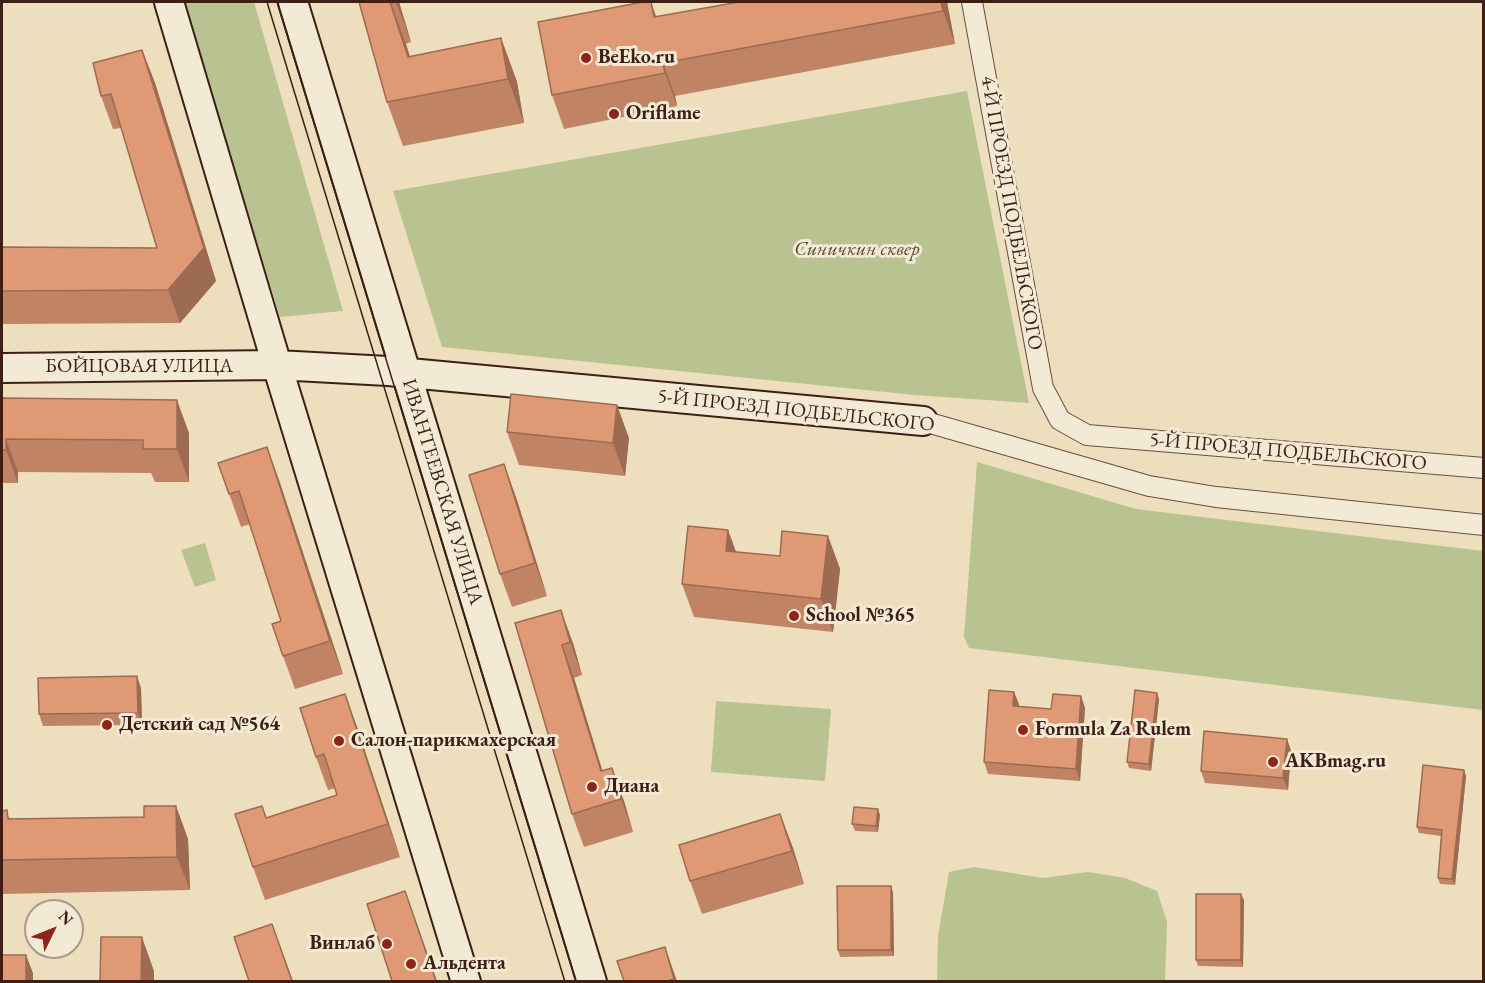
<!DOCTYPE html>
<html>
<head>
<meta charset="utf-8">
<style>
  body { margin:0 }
  #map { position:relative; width:1485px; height:983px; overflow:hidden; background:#eddfbe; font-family:"EB Garamond",serif }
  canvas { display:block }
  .frame { position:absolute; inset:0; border:3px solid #3d1f15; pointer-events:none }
  .north { position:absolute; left:24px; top:899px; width:60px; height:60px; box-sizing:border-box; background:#f3ead5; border:2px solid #a98; border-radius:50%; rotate:47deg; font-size:16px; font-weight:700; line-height:24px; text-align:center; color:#3d1f15 }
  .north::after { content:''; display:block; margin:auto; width:21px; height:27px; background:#8f2418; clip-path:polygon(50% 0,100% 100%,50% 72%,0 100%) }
</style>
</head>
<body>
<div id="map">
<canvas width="1485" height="983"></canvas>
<div class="frame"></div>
<div class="north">N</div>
</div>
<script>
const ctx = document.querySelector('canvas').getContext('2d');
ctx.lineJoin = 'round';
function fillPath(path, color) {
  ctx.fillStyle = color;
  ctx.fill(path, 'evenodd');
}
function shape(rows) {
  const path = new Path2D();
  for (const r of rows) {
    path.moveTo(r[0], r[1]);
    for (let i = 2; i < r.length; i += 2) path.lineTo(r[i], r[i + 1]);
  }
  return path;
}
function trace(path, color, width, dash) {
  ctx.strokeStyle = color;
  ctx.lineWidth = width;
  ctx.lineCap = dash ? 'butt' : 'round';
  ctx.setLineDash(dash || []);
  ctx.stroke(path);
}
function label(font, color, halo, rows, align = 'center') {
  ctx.font = font + ' "EB Garamond",serif';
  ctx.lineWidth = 6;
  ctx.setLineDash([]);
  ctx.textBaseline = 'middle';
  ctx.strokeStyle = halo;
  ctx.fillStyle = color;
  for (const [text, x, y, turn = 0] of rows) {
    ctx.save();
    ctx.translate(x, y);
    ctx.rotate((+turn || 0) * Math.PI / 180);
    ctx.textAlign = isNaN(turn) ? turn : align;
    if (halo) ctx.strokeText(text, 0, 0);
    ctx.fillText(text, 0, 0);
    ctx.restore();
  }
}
fillPath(shape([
  [184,2,254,2,343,311,280,317],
  [967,91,1029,403,915,395,442,347,393,191],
  [977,462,1136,509,1483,551,1483,710,969,648,964,637],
  [205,543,216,580,195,587,181,550],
  [716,701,831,709,825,781,711,772],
  [974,867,1043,878,1088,872,1125,878,1157,891,1167,922,1165,981,937,981,938,936,949,872]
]), '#b9c291');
const street = shape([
  [972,2,1043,388,1060,420,1087,435,1484,468],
  [923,421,1149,486,1216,497,1484,525]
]);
const secondary = shape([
  [169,2,277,365,466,982],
  [293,2,592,982],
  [2,368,277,365,388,371,923,421]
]);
trace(street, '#694f3f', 22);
trace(secondary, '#3d1f15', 32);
trace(street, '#f3ead5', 20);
trace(secondary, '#f3ead5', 28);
trace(shape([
  [267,2,565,982],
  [277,2,576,982]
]), '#3d1f15', 1.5);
fillPath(shape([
  [359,2,399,2,411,42,406,44,410,57,501,38,517,82,524,123,403,146,387,102],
  [947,2,955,44,675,96,677,106,564,129,552,95,656,17],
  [142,50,155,83,216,281,180,323,2,324,2,247,157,248,121,128,113,129,101,96],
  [2,398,189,433,189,482,155,482,151,473,18,472,18,483,2,483],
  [507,432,629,438,625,476,519,465],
  [218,463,279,480,343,674,295,689,283,656,281,621,250,524,241,527],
  [516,497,547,596,512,607,500,574],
  [728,530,736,552,780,556,828,536,840,569,833,632,694,617,682,584],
  [515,623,573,643,582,675,574,678,602,771,624,801,633,832,584,847,572,814],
  [141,688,142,725,43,726,39,714],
  [1014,692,1019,706,1051,709,1081,696,1085,708,1080,781,988,774,984,762],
  [345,694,357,727,400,857,265,900,253,867,267,818,337,795,335,788,328,790,316,757],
  [1159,699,1151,771,1129,768,1127,762],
  [1287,739,1291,751,1288,790,1205,783,1201,771],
  [1466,776,1455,885,1440,884,1438,878,1441,836,1419,833,1417,827],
  [176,806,188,839,190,890,2,894,2,811,11,819,144,817],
  [780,814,793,848,804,884,702,914,690,881],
  [880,815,878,832,855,831,852,824],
  [891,886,893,893,894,956,840,957,838,950],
  [1244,900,1243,967,1198,966,1196,960]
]), '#c08464');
fillPath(shape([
  [390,2,406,44,422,95,408,57],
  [396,2,399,2,411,42],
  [651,2,662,33,654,17],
  [941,2,947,2,955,44,943,11],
  [501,38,517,82,524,123,508,79],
  [142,50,155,83,216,281,180,323,168,290],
  [663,63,675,96,677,106,665,73],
  [177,400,189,433,189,482,177,449],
  [617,405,629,438,625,476,613,443],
  [6,439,18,472,18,483,6,450],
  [267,447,279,480,343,674,330,641],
  [504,464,516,497,547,596,535,563],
  [728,530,740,563,726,551],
  [828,536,840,569,833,632,821,599],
  [561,610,573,643,582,675,570,642],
  [562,645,574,678,613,805,601,771],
  [137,676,141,688,142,725,138,713],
  [1014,692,1019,704,1018,718,1013,706],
  [1157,693,1159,699,1151,771,1149,764],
  [345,694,357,727,400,857,388,824],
  [1081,696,1085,708,1080,781,1076,769],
  [1287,739,1291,751,1288,790,1283,778],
  [612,768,624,801,633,832,621,799],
  [1464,770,1466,776,1455,885,1452,879],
  [176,806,188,839,190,890,177,857],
  [878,809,880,815,878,832,876,826],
  [780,814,793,848,804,884,792,851],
  [891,886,893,893,894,956,891,950],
  [405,891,417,924,437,981,436,981],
  [1241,894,1244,900,1243,967,1241,960],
  [272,924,284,957,293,981,292,981],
  [142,937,154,971,154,981,141,981],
  [665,947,677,981,675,981,674,979],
  [26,955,33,973,33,981,26,981]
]), '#9c6b51');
const building = shape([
  [359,2,390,2,408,57,501,38,508,79,387,102,359,2],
  [643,2,651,2,654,17,739,2,941,2,943,11,663,63,665,73,552,95,538,22,643,2],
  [142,50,204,248,168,290,2,291,2,247,157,248,111,94,101,96,93,63,142,50],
  [511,394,617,405,613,443,507,432,511,394],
  [2,398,177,400,177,449,143,449,143,440,6,439,6,450,2,450,2,398],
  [267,447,330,641,283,656,272,624,281,621,239,491,229,494,218,463,267,447],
  [504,464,535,563,500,574,469,475,504,464],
  [688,526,728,530,726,551,780,556,782,531,828,536,821,599,682,584,688,526],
  [561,610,570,642,562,645,601,771,612,768,621,799,572,814,515,623,561,610],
  [137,676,138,713,39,714,38,678,137,676],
  [989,690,1014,692,1013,706,1051,709,1053,694,1081,696,1076,769,984,762,989,690],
  [1135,690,1157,693,1149,764,1127,762,1135,690],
  [345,694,388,824,253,867,235,814,262,806,266,818,337,795,324,754,316,757,300,708,345,694],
  [1204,731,1287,739,1283,778,1201,771,1204,731],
  [1423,765,1464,770,1452,879,1438,878,1442,830,1417,827,1423,765],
  [144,806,176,806,177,857,2,860,2,811,7,810,8,819,144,817,144,806],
  [854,807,878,809,876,826,852,824,854,807],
  [780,814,792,851,690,881,679,845,780,814],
  [837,886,891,886,891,950,838,950,837,886],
  [405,891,436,981,392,981,367,904,405,891],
  [1196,894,1241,894,1241,960,1196,960,1196,894],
  [272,924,292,981,249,981,234,937,272,924],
  [101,937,142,937,141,981,100,981,101,937],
  [665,947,674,979,667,981,624,981,617,961,665,947],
  [2,955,26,955,26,981,2,981,2,955]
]);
fillPath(building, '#df9974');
trace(building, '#9c6b51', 1.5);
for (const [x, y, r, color] of [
  [586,58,6,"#8f2418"],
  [614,114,6,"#8f2418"],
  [794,616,6,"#8f2418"],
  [107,725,6,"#8f2418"],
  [1023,730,6,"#8f2418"],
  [339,741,6,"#8f2418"],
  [1273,762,6,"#8f2418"],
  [592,787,6,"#8f2418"],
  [387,944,6,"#8f2418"],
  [411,964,6,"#8f2418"]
]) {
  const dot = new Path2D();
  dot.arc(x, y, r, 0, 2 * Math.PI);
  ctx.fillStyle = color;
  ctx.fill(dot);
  trace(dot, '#f3ead5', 2);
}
label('bold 20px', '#3d1f15', '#f3ead5', [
  ["BeEko.ru",598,58],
  ["Oriflame",626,114],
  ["School №365",806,616],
  ["Детский сад №564",119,725],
  ["Formula Za Rulem",1035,730],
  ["Салон-парикмахерская",351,741],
  ["AKBmag.ru",1285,762],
  ["Диана",604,787],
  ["Винлаб",375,944,"right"],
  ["Альдента",423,964]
], 'left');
label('20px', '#3d1f15', '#f3ead5', [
  ["4-Й ПРОЕЗД ПОДБЕЛЬСКОГО",1011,213,80],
  ["БОЙЦОВАЯ УЛИЦА",139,367],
  ["5-Й ПРОЕЗД ПОДБЕЛЬСКОГО",796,411,6],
  ["5-Й ПРОЕЗД ПОДБЕЛЬСКОГО",1288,452,5],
  ["ИВАНТЕЕВСКАЯ УЛИЦА",442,492,73]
]);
label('italic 20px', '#5c4834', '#f3ead5', [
  ["Синичкин сквер",857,250]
]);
</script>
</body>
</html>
